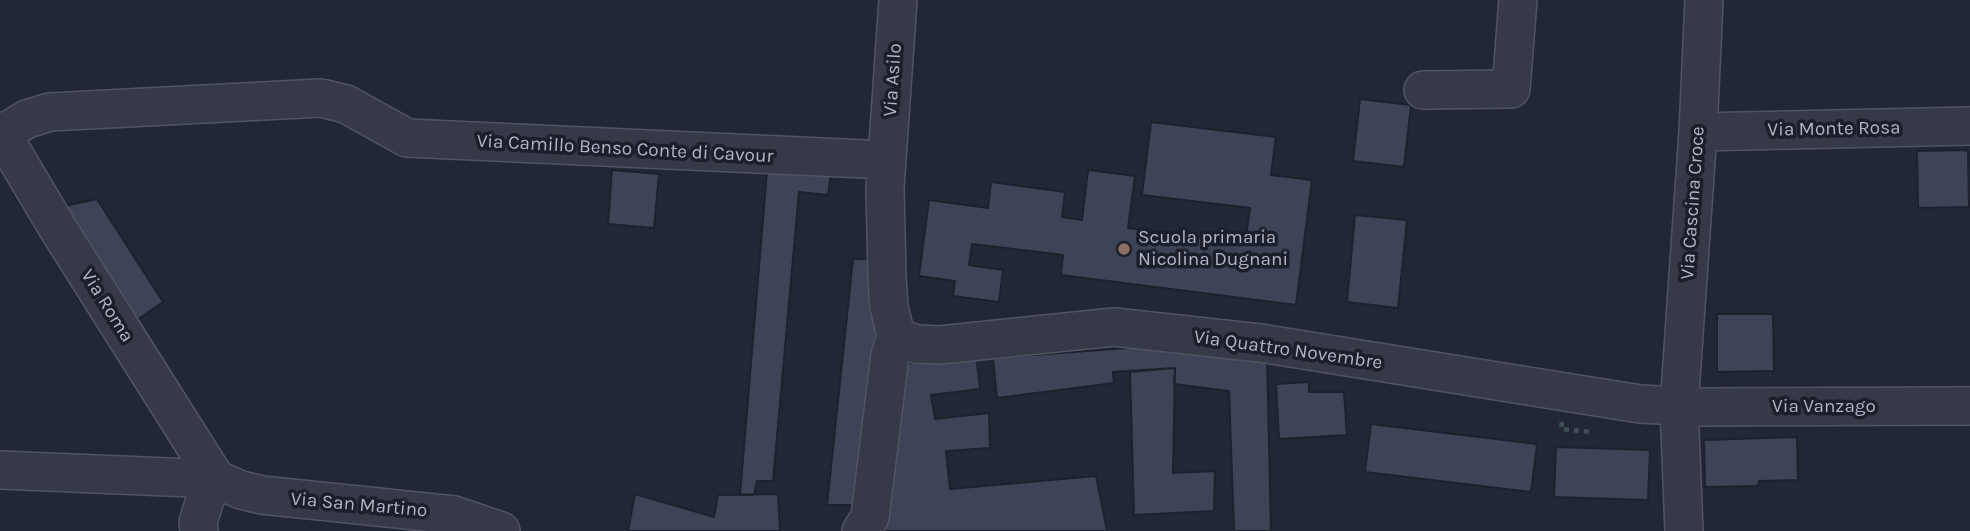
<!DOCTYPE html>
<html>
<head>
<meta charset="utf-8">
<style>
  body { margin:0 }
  canvas { display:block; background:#222737 }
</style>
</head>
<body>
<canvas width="1970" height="531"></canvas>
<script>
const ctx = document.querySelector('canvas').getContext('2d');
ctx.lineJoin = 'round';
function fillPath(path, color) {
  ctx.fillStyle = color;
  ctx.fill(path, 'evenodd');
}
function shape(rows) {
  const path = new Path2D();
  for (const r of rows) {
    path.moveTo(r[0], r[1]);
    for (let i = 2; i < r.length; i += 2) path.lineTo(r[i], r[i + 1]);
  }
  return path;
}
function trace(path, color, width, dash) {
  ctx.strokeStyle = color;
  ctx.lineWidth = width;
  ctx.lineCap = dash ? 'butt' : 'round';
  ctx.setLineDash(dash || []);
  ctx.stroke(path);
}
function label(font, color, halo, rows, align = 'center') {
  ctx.font = font + ' Karla,sans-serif';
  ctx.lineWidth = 7;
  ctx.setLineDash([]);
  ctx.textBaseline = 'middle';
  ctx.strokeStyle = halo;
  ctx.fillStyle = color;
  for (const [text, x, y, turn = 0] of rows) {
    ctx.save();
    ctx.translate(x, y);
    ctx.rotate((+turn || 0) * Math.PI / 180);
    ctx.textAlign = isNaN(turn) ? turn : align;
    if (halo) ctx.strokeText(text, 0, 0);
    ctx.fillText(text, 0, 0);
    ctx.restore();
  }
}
const building = shape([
  [1360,99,1411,105,1404,167,1353,161,1360,99],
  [1151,122,1276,137,1271,175,1312,180,1296,305,1061,275,1063,255,972,244,969,265,1003,270,999,302,953,296,955,281,919,276,929,200,988,208,991,182,1065,192,1062,217,1082,220,1088,170,1135,176,1128,228,1245,243,1250,208,1142,195,1151,122],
  [1968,150,1969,207,1918,208,1917,151,1968,150],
  [612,170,659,174,654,228,608,224,612,170],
  [767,171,831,173,828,195,799,192,773,481,757,481,754,495,740,495,767,171],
  [97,199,163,302,137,320,65,206,97,199],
  [1355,215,1407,220,1398,308,1347,302,1355,215],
  [853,259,874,259,879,308,858,505,827,505,853,259],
  [1717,314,1773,314,1774,371,1717,372,1717,314],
  [1181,344,1267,355,1271,531,1234,531,1229,391,1174,384,1175,368,1113,372,1114,383,997,398,993,358,1181,344],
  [976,354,980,389,931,395,935,419,989,413,990,448,946,451,950,489,1096,476,1107,531,883,531,897,365,976,354],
  [1175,368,1173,473,1215,471,1214,511,1134,515,1130,372,1175,368],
  [1309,382,1309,392,1344,392,1347,435,1279,439,1276,384,1309,382],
  [1371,424,1537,444,1531,492,1365,472,1371,424],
  [1797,437,1798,480,1759,481,1758,486,1705,487,1704,440,1797,437],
  [1556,447,1650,450,1648,500,1554,497,1556,447],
  [635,494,714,517,718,495,778,494,780,531,628,531,635,494]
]);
fillPath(building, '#3e4457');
trace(building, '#1d212e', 2);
const minor = shape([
  [1423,90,1511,89,1518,0],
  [0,131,57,227,216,479],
  [1698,132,1970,126],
  [2,134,27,119,50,112,321,98,346,104,407,138,887,160],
  [896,336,916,344,940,345,1114,327,1260,343,1640,404,1700,407,1970,406],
  [0,470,216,479,241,490,262,495,454,515,501,531],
  [199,531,198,522,206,497,216,479],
  [861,531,870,517,890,355,896,336,889,307,887,278,885,188,898,0],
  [1684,531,1679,407,1698,132,1704,0]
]);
trace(minor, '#505462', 40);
trace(shape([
  [1562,422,1561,429,1591,432]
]), '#414f56', 4.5, [5, 5]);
trace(minor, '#353948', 37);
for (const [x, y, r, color] of [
  [1124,249,7,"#8d6e63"]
]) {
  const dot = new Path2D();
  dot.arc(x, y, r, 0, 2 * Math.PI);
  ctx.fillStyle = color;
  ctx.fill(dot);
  trace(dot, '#1b1f2c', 2.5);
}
label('19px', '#b0b4c4', '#1b1f2c', [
  ["Via Asilo",893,80,-86],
  ["Via Monte Rosa",1834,129,-1],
  ["Via Camillo Benso Conte di Cavour",625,149,3],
  ["Via Cascina Croce",1693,203,-86],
  ["Via Roma",107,306,58],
  ["Via Quattro Novembre",1288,350,8],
  ["Via Vanzago",1824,407],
  ["Via San Martino",359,505,5]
]);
label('19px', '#b0b4c4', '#1b1f2c', [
  ["Scuola primaria",1138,238],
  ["Nicolina Dugnani",1138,260]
], 'left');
</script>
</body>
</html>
